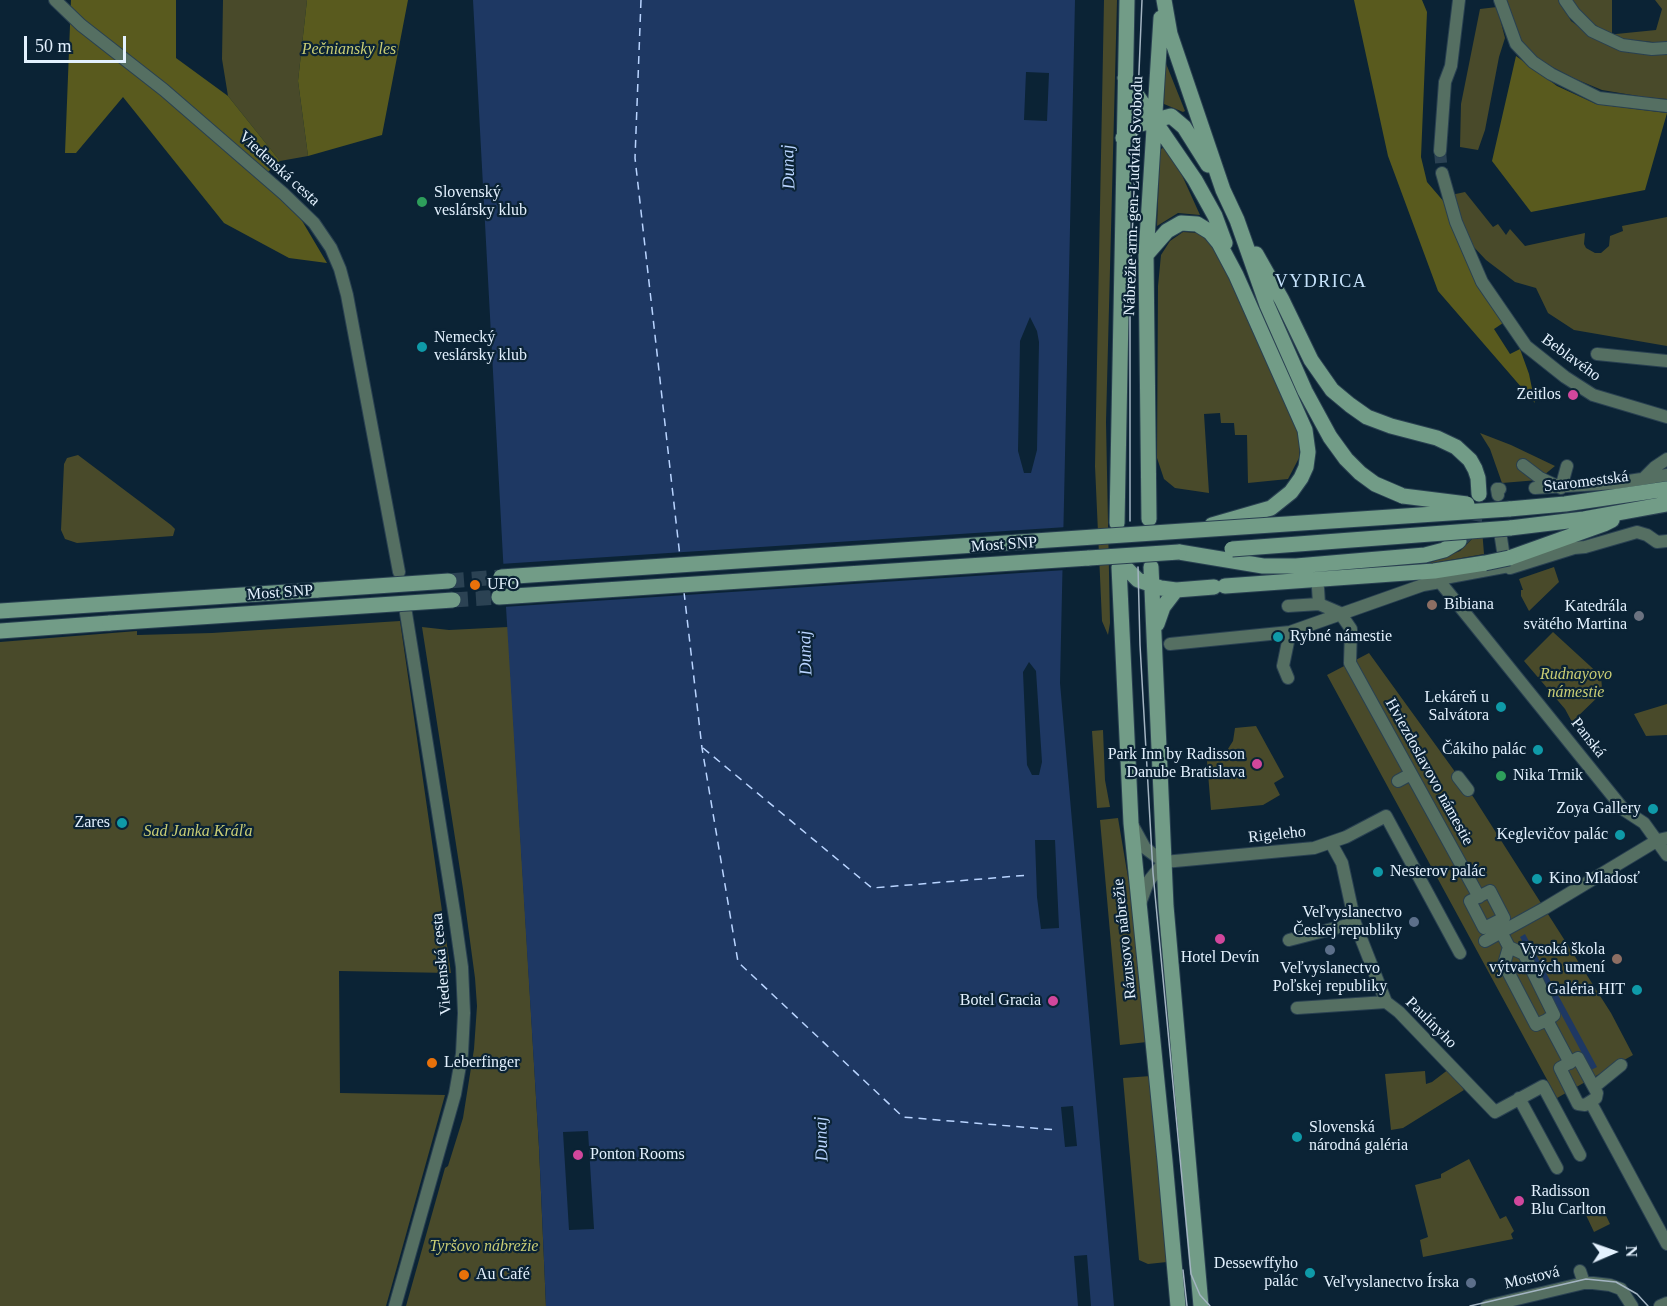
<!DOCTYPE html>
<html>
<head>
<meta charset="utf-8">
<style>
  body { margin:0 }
  #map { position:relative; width:1667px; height:1306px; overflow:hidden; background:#0b2335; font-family:Georgia,serif }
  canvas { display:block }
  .north { position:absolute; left:1583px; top:1222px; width:60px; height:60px; -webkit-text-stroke:4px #0b2335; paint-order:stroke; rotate:88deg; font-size:16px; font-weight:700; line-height:24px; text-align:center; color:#e3f1fe }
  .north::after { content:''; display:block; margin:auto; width:21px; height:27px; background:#e3f1fe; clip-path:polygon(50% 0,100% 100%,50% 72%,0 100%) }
  .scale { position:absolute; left:24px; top:36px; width:102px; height:27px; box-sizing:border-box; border:3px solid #e3f1fe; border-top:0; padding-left:8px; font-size:18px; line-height:21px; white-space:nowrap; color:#e3f1fe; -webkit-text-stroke:4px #0b2335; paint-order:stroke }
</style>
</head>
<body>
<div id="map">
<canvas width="1667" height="1306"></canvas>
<div class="north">N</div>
<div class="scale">50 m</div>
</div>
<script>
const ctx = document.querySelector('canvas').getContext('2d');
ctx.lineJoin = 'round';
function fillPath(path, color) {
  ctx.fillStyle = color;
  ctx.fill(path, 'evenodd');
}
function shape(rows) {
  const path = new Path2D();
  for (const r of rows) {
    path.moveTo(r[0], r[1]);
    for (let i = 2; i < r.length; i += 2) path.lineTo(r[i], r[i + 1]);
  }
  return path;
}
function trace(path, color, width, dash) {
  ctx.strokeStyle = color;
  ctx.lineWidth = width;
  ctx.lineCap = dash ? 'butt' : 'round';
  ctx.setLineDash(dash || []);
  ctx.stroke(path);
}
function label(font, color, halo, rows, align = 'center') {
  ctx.font = font + ' Georgia,serif';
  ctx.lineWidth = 4.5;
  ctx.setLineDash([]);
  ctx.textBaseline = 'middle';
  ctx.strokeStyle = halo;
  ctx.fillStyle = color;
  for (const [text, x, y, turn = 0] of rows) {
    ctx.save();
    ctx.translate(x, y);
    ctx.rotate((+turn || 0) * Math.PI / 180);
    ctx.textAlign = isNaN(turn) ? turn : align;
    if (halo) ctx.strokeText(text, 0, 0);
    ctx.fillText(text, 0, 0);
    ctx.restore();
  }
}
fillPath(shape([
  [223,0,307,0,298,81,308,156,280,161,228,96,222,59],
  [1104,0,1117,0,1106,422,1110,623,1108,635,1102,621,1095,466],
  [1504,0,1560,0,1571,21,1595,38,1667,53,1667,99,1644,97,1602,90,1573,78,1541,61,1526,48,1516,33],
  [1569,0,1612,0,1612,34,1616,34,1656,30,1662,9,1655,0,1667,0,1667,42,1652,42,1623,39,1602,30,1586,18],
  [1497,7,1505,38,1499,57,1485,130,1478,150,1460,147,1461,104,1480,9],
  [1165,61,1185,111,1183,112,1164,104],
  [1165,146,1176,162,1200,215,1178,213,1157,226,1160,150],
  [1465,192,1493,227,1498,224,1506,235,1510,229,1525,246,1585,233,1584,244,1586,248,1595,253,1601,253,1609,246,1610,236,1623,231,1622,226,1667,217,1667,346,1574,330,1548,313,1536,288,1515,282,1486,260,1470,243,1451,195],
  [1183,232,1201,233,1220,256,1295,418,1300,445,1299,458,1288,479,1248,483,1247,435,1235,435,1234,423,1221,423,1220,413,1204,414,1209,493,1175,488,1164,479,1157,458,1158,286,1161,255,1170,241],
  [1480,433,1511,445,1555,466,1538,480,1502,483,1490,449],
  [78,455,171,525,175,529,173,536,77,543,65,539,61,530,64,464,67,458],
  [1482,529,1484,554,1427,564,1460,551],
  [1554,567,1559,582,1529,611,1521,596,1521,590,1523,590,1519,579],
  [400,621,451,973,339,971,340,1093,445,1095,386,1306,0,1306,0,642,137,631,137,635,212,633],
  [422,627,449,630,508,627,539,1147,546,1306,406,1306,445,1168,448,1166,463,1118,474,1049,477,1006,475,978,463,889],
  [1553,632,1601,676,1602,688,1604,691,1572,722,1565,709,1524,661],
  [1369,653,1474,798,1611,1013,1633,1055,1557,1098,1327,675],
  [1667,704,1667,735,1646,736,1634,714],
  [1256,726,1284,777,1274,783,1280,795,1263,805,1211,810,1207,761,1217,759,1226,752,1233,741,1235,728],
  [1103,730,1105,780,1110,807,1097,808,1092,731],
  [1118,818,1136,925,1147,1042,1120,1045,1100,820],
  [1449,1069,1464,1090,1403,1128,1391,1130,1385,1074,1425,1071,1426,1084,1432,1082],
  [1151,1076,1167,1262,1148,1264,1139,1260,1123,1078],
  [1469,1159,1500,1219,1506,1216,1514,1231,1511,1234,1513,1239,1423,1257,1420,1240,1428,1237,1415,1185,1441,1178,1441,1174],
  [1601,1205,1610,1224,1594,1232,1585,1213,1593,1206]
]), '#494a2a');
fillPath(shape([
  [71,0,176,0,176,58,228,96,280,161,260,179,298,214,327,263,289,258,224,223,123,97,76,153,65,153],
  [307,0,408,0,382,135,308,156,298,81],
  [1354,0,1422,0,1427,12,1421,157,1427,182,1445,203,1462,252,1503,323,1494,329,1510,354,1520,349,1529,374,1535,403,1438,291,1388,156],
  [1516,56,1557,86,1596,104,1667,113,1645,190,1531,212,1492,161]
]), '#595a1e');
fillPath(shape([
  [473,0,1075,0,1060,683,1114,1306,546,1306,539,1147,503,558],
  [1525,934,1597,1067,1591,1070,1520,937]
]), '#1e3863');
fillPath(shape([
  [1026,72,1049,73,1047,121,1024,120],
  [1030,317,1037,331,1039,342,1037,450,1031,473,1024,473,1018,451,1020,341],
  [1067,527,1066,570,503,607,500,564],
  [1029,662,1036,671,1042,762,1039,775,1032,775,1027,765,1023,672],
  [1035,840,1055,840,1059,928,1041,929,1037,897],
  [1073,1106,1077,1146,1065,1147,1061,1107],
  [588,1131,594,1229,569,1230,563,1132],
  [1087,1255,1091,1306,1078,1306,1074,1256]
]), '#0b2335');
trace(shape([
  [641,0,635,158,680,557],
  [684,592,702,748,738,962,903,1117,1057,1130],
  [703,748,872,888,1029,875]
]), '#b9d4ff', 1.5, [8, 6]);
trace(shape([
  [1440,151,1442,173]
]), '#2b4253', 12, [12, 6]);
trace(shape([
  [1461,539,1469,531,1474,523,1479,494],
  [449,581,501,577],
  [453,600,499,597]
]), '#2b4253', 15, [15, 8]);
const street = shape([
  [55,0,81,25,164,90,284,194,314,223,331,248,340,269,347,295,399,572],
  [1500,0,1516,44,1533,62,1551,74,1599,98,1667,106],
  [1565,0,1574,13,1592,31,1622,45,1652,49,1667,48],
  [1440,151,1445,82,1451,66,1459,0],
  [1442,173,1456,222,1482,282,1526,346,1565,377,1593,395,1667,417],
  [1597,354,1667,361],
  [1523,465,1540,478,1557,486],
  [1643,479,1655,467,1667,459],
  [1535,488,1616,483,1667,475],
  [1561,488,1567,466],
  [1498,495,1497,489,1500,489],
  [1501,538,1503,551],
  [1440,582,1624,810,1644,823,1667,855],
  [1318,588,1319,604],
  [1288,606,1319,604,1340,613,1351,629,1350,663,1479,897],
  [1170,644,1290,632,1423,585,1440,582,1439,579,1509,566,1510,568,1574,548,1585,547,1637,532,1647,535,1657,542,1667,541],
  [1288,678,1283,666,1290,632],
  [1458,777,1468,790],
  [1398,781,1411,774],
  [1133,826,1145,848,1164,862],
  [1331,843,1342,863,1355,923,1386,1002,1399,1012,1495,1112,1543,1086,1580,1155],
  [1164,862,1314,848,1346,837,1386,816,1460,953],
  [1490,891,1504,918,1484,928,1470,901,1490,891],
  [1141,901,1148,882,1164,862],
  [1496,922,1509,947,1504,964,1536,1025,1547,1020,1570,1063],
  [1289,940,1355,923],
  [1485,941,1545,908,1658,840,1667,838],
  [1509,947,1524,954,1554,1015,1547,1020],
  [1297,1008,1386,1002],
  [1578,1058,1597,1093,1596,1098,1585,1105,1578,1104,1560,1068,1578,1058],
  [1594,1087,1621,1065],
  [1519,1098,1557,1168],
  [1591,1103,1667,1244],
  [1580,1271,1584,1283],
  [395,1306,455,1094,462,1054,464,1013,462,967,455,918,406,613],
  [1487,1306,1584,1283,1593,1283,1610,1285,1621,1289,1632,1306],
  [1660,1306,1667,1303]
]);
const secondary = shape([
  [1164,0,1170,34,1223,190,1237,220,1267,305,1305,391,1330,437,1346,459,1360,473,1375,484,1403,496],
  [1125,78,1195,180,1215,216,1225,243],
  [1123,138,1137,125,1171,116,1184,127,1208,165],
  [1256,254,1282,300,1311,360,1332,390,1350,405,1367,417,1391,426,1437,438,1456,447,1470,460,1475,469,1478,478,1479,494],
  [1146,255,1167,231,1181,223,1197,224,1210,232,1219,243,1236,275,1305,430,1308,452,1306,467,1301,478,1291,492,1271,508,1212,525],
  [1509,509,1565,504,1667,489],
  [1149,519,1146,255,1161,18],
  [1117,523,1127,0],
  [1510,528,1584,519,1667,504],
  [1179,552,1263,566,1296,566,1425,555,1444,550,1459,541],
  [1509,558,1604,524,1612,520],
  [1119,567,1131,823,1165,1161,1178,1306],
  [1125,567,1138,580,1161,588,1176,590,1214,587],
  [1151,567,1166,906,1201,1306],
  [1225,586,1434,571,1485,563],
  [499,597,1089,558],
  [0,611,318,590],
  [1157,624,1163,607,1176,590],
  [0,631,110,623]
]);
trace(street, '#294051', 14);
trace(secondary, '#294051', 17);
trace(street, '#556f62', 12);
trace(secondary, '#729c87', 15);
trace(shape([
  [1130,521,1130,286,1142,0],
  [1138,567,1140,645,1153,873,1191,1274,1200,1295,1210,1306],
  [1183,1270,1187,1306],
  [1470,1306,1586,1279,1616,1282,1637,1294,1648,1306]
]), '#a3b4c2', 1.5);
const secondaryBridge = shape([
  [1403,496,1467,504],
  [1232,549,1510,528],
  [1089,558,1179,552],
  [1485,563,1509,558],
  [501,577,1509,509],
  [318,590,449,581],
  [110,623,453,600]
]);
trace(secondaryBridge, '#294051', 17, []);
trace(secondaryBridge, '#729c87', 15);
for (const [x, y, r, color] of [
  [422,202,6,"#2e9e5b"],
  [422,347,6,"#0f9aa8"],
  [1573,395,6,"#d1479c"],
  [475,585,6,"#e8710a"],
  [1432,605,6,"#8d6e63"],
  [1639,616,6,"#6b7280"],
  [1278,637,6,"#0f9aa8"],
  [1501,707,6,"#0f9aa8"],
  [1538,750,6,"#0f9aa8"],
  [1257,764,6,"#d1479c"],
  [1501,776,6,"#2e9e5b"],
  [1653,809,6,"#0f9aa8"],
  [122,823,6,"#0f9aa8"],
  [1620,835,6,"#0f9aa8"],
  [1378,872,6,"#0f9aa8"],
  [1537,879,6,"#0f9aa8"],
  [1414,922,6,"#5c6f8a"],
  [1220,939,6,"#d1479c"],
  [1330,950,6,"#5c6f8a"],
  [1617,959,6,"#8d6e63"],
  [1637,990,6,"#0f9aa8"],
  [1053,1001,6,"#d1479c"],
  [432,1063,6,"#e8710a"],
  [1297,1137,6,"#0f9aa8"],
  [578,1155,6,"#d1479c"],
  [1519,1201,6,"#d1479c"],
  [1310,1273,6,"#0f9aa8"],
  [464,1275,6,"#e8710a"],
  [1471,1283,6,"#5c6f8a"]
]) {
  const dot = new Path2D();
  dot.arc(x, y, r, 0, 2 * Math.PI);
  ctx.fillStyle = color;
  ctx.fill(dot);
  trace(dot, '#0b2335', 2);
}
label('italic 16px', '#c9cd74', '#0b2335', [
  ["Pečniansky les",349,50],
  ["Rudnayovo",1576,675],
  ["námestie",1576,693],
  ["Sad Janka Kráľa",198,832],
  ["Tyršovo nábrežie",484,1247]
]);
label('16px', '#e3f1fe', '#0b2335', [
  ["Viedenská cesta",279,169,42],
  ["Nábrežie arm. gen. Ludvíka Svobodu",1134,196,-88],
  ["Beblavého",1571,358,36],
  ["Staromestská",1586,482,-7],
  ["Most SNP",1004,545,-4],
  ["Most SNP",280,593,-4],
  ["Panská",1588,738,52],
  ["Hviezdoslavovo námestie",1429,772,61],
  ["Rigeleho",1277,835,-6],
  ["Rázusovo nábrežie",1125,939,-96],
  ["Viedenská cesta",442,964,-95],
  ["Paulínyho",1431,1023,45],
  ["Mostová",1532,1278,-13]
]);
label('16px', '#e3f1fe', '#0b2335', [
  ["Slovenský",434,193,"left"],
  ["veslársky klub",434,211,"left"],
  ["Nemecký",434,338,"left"],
  ["veslársky klub",434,356,"left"],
  ["Zeitlos",1561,395],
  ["UFO",487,585,"left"],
  ["Bibiana",1444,605,"left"],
  ["Katedrála",1627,607],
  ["svätého Martina",1627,625],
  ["Rybné námestie",1290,637,"left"],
  ["Lekáreň u",1489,698],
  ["Salvátora",1489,716],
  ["Čákiho palác",1526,750],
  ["Park Inn by Radisson",1245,755],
  ["Danube Bratislava",1245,773],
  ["Nika Trnik",1513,776,"left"],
  ["Zoya Gallery",1641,809],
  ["Zares",110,823],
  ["Keglevičov palác",1608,835],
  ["Nesterov palác",1390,872,"left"],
  ["Kino Mladosť",1549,879,"left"],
  ["Veľvyslanectvo",1402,913],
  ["Českej republiky",1402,931],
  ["Vysoká škola",1605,950],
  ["výtvarných umení",1605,968],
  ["Hotel Devín",1220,958,"center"],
  ["Veľvyslanectvo",1330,969,"center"],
  ["Poľskej republiky",1330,987,"center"],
  ["Galéria HIT",1625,990],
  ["Botel Gracia",1041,1001],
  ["Leberfinger",444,1063,"left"],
  ["Slovenská",1309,1128,"left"],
  ["národná galéria",1309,1146,"left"],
  ["Ponton Rooms",590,1155,"left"],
  ["Radisson",1531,1192,"left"],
  ["Blu Carlton",1531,1210,"left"],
  ["Dessewffyho",1298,1264],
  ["palác",1298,1282],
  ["Au Café",476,1275,"left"],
  ["Veľvyslanectvo Írska",1459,1283]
], 'right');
label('italic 18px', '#b9d4ff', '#0b2335', [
  ["Dunaj",789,167,-92],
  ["Dunaj",806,653,-92],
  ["Dunaj",822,1139,-92]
]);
ctx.letterSpacing = '1.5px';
label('18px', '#c5e1fa', '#0b2335', [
  ["VYDRICA",1321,282]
]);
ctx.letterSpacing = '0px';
</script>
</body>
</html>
